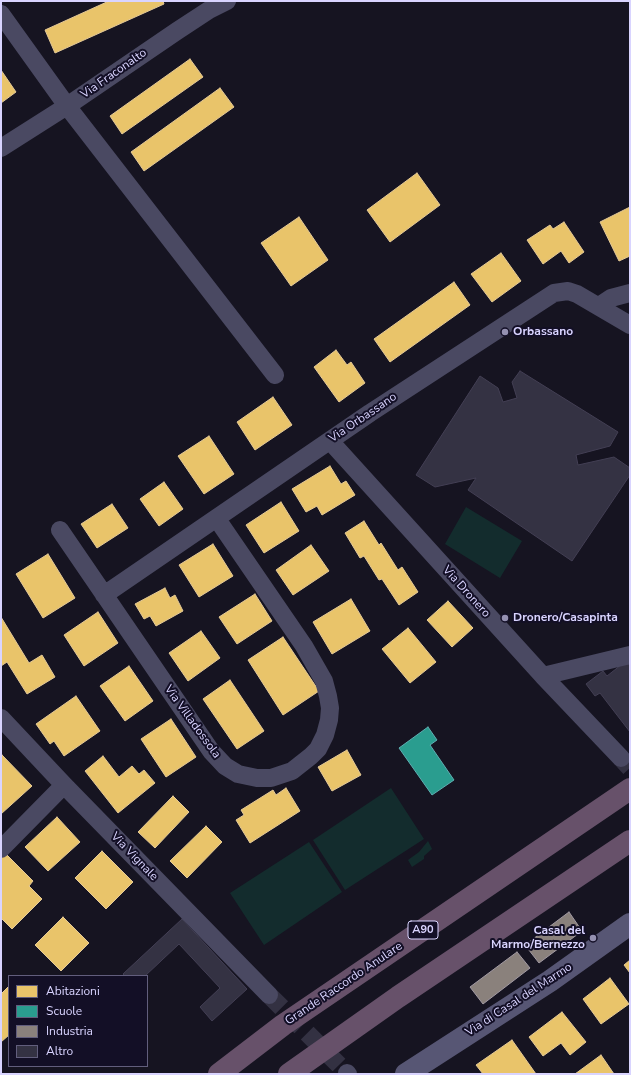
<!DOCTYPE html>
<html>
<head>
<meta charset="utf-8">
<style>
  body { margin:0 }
  #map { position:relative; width:631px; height:1075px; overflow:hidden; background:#161421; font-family:"Nunito Sans",sans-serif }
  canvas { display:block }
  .frame { position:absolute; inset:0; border:2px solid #d9d4ff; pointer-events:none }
  .legend { position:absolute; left:8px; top:975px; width:140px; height:92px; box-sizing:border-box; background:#130f26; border:1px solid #625e7d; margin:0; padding:5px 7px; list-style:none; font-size:12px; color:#d9d4ff }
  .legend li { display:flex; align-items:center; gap:8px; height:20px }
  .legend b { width:20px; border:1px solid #625e7d }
</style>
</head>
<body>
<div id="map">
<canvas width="631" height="1075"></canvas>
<div class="frame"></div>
<ul class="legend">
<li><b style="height:11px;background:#e9c46a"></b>Abitazioni</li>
<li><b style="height:11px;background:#2a9d8f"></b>Scuole</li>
<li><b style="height:11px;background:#8a817c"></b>Industria</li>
<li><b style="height:11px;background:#343243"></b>Altro</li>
</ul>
</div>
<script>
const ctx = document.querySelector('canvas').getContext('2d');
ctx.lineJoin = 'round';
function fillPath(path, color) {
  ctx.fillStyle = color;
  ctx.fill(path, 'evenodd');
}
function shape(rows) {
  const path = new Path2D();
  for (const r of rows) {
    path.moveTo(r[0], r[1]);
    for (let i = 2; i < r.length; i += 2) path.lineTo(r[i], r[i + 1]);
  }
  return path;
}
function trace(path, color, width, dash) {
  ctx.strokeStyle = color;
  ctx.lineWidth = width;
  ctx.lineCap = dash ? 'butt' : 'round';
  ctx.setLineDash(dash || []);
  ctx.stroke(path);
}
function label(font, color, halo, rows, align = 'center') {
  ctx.font = font + ' "Nunito Sans",sans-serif';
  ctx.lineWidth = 4;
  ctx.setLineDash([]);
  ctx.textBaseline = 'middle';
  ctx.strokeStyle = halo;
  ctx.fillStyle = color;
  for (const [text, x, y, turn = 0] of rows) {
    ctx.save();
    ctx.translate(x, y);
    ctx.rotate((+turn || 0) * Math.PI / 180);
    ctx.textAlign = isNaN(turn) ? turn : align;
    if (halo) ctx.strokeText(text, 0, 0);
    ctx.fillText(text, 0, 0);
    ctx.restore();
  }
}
fillPath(shape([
  [466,507,522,541,500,578,445,544],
  [391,788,424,839,345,890,313,840],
  [428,841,432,849,424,856,424,859,412,867,408,860,419,852],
  [309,842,342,892,264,945,230,893]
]), '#132c2d');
const homes = shape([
  [109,1,163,1,164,4,55,53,45,30,109,1],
  [190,59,203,77,122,134,110,116,190,59],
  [1,70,16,92,1,103,1,70],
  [220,88,234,107,144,171,131,152,220,88],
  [417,173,440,205,390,242,367,210,417,173],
  [630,207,630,256,619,261,600,222,630,207],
  [299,217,328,260,291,286,261,243,299,217],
  [564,222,584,252,569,263,561,251,543,264,527,240,550,225,553,229,564,222],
  [501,253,521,281,492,302,471,274,501,253],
  [454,282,470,305,390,362,374,339,454,282],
  [336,350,347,365,351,362,365,383,339,402,314,367,336,350],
  [273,397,292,425,255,450,237,422,273,397],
  [209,436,234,474,204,494,178,456,209,436],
  [330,466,341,484,346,481,355,495,322,515,317,506,306,512,292,489,330,466],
  [164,482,183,509,159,526,140,499,164,482],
  [281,502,299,531,264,553,246,525,281,502],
  [112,504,128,528,97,548,81,524,112,504],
  [364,521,379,545,381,543,398,570,402,567,418,592,399,605,382,579,379,580,364,556,360,558,345,533,364,521],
  [213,544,233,576,199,597,179,565,213,544],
  [311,545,329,571,293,595,276,570,311,545],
  [48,554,75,598,43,618,16,574,48,554],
  [165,588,170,598,175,595,183,611,156,626,150,616,144,619,135,604,165,588],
  [255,594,272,621,237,644,219,617,255,594],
  [351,599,370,631,332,654,313,622,351,599],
  [448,601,473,628,452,647,427,620,448,601],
  [98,612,118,643,84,666,64,635,98,612],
  [1,617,29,663,42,655,55,677,27,694,7,662,1,666,1,617],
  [408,628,436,662,410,683,382,649,408,628],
  [201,631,220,658,188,681,169,653,201,631],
  [283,637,319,691,283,715,248,660,283,637],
  [129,666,153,701,125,721,100,686,129,666],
  [230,680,264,731,237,749,203,699,230,680],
  [76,696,100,731,64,756,54,741,50,744,36,724,76,696],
  [171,719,196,757,166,777,141,739,171,719],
  [347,750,361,775,332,791,318,767,347,750],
  [2,755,32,786,1,814,1,756,2,755],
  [103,756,119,777,132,766,139,774,144,770,155,783,118,813,85,771,103,756],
  [286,788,300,811,250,843,236,820,244,815,241,810,273,790,276,795,286,788],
  [173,796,189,812,155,848,138,832,173,796],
  [57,817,80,842,48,871,25,847,57,817],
  [206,826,222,842,187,878,170,861,206,826],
  [102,851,133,882,106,909,75,878,102,851],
  [6,854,33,881,29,886,42,899,12,929,1,918,1,859,6,854],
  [63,917,89,943,61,971,35,945,63,917],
  [630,960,630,973,624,965,630,960],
  [610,978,629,1004,601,1024,583,999,610,978],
  [9,986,9,1035,1,1042,1,994,9,986],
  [562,1012,586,1042,570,1055,561,1043,543,1056,529,1037,562,1012],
  [512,1040,536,1074,483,1074,476,1065,512,1040],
  [601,1055,614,1074,575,1074,601,1055]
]);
fillPath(homes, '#e9c46a');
trace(homes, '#e4c997', 1);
const schools = shape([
  [428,727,437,740,430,745,454,780,432,795,399,748,428,727]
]);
fillPath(schools, '#2a9d8f');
trace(schools, '#5eaeb1', 1);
const industry = shape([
  [569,912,582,931,539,963,525,945,569,912],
  [517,952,530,968,483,1004,470,987,517,952]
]);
fillPath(industry, '#8a817c');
trace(industry, '#a29aa3', 1);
const building = shape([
  [520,371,618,432,610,446,576,455,578,465,614,457,630,468,630,475,572,561,468,490,476,478,435,487,416,475,480,376,498,388,503,402,517,398,512,382,520,371],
  [626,661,630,666,630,732,600,693,595,696,586,684,603,671,607,676,626,661],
  [182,919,247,989,212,1021,200,1007,220,988,179,944,145,976,125,976,123,974,182,919]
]);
fillPath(building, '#343243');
trace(building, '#433f54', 1);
trace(shape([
  [621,758,630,768],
  [269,995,347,1073]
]), '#333142', 18, [18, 9]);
trace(shape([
  [1,14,67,106,275,375],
  [1,148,67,106,177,31,209,10,227,1],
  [599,306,611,298,630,293],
  [330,441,543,676,621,758],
  [60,530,211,751,225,766,238,774,257,778,271,778,292,771,311,756,318,749,325,735,329,720,330,708,328,696,324,681,304,646,217,519],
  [104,595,370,413,554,293,568,291,577,294,630,325],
  [543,676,630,655],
  [1,718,64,785,269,995],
  [1,849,64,785],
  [347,1073,348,1074]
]), '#4a4962', 18);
trace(shape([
  [406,1074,550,981,630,924]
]), '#575674', 22);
trace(shape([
  [219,1074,283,1025,630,789],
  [289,1074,398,997,630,841]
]), '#67516a', 22);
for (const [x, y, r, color] of [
  [505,332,4,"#9591b1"],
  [505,618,4,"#9591b1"],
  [593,938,4,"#9591b1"]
]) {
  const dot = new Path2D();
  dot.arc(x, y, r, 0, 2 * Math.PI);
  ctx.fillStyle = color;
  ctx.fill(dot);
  trace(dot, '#130f26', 1.5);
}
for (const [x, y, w] of [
  [423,930,30]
]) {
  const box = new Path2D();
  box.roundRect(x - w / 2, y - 9, w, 18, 3);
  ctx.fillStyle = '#130f26';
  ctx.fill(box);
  trace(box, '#d9d4ff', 1);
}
label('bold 11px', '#d9d4ff', null, [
  ["A90",423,930]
]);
label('12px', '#d9d4ff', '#130f26', [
  ["Via Fraconalto",114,74,-35],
  ["Via Orbassano",363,418,-34],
  ["Via Dronero",466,592,48],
  ["Via Villadossola",192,722,54],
  ["Via Vignale",134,857,46],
  ["Grande Raccordo Anulare",344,984,-34],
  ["Via di Casal del Marmo",519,1000,-33]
]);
label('bold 12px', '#d9d4ff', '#130f26', [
  ["Orbassano",513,332],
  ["Dronero/Casapinta",513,618],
  ["Casal del",585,931,"right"],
  ["Marmo/Bernezzo",585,945,"right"]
], 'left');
</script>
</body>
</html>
